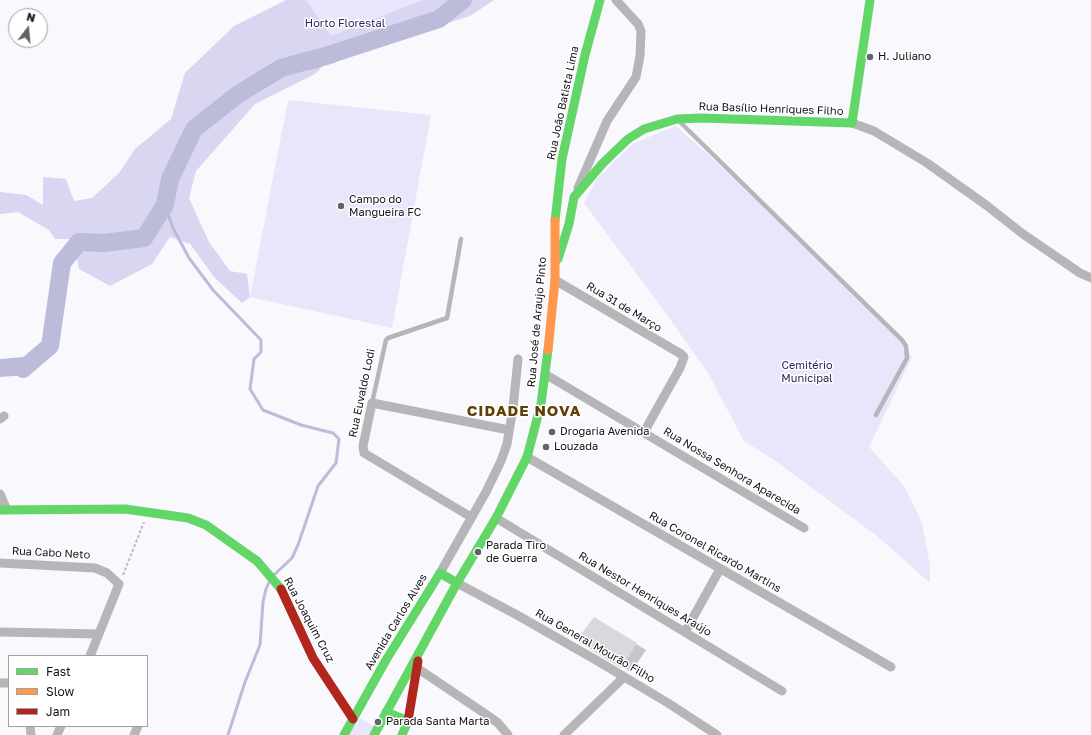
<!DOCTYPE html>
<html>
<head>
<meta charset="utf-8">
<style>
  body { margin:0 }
  #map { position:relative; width:1091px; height:735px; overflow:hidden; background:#f8f8fd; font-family:"Golos Text",sans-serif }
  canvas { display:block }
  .legend { position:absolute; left:8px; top:655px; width:140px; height:72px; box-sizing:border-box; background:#fff; border:1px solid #a1a0a3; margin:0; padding:5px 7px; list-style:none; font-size:12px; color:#131218 }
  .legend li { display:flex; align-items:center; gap:8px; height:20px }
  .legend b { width:20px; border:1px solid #a1a0a3 }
  .north { position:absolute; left:8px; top:8px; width:40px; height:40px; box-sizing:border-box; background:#fff; border:1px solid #a1a0a3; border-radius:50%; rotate:16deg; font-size:11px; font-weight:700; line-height:16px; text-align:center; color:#131218 }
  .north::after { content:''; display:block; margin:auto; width:14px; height:18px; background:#636268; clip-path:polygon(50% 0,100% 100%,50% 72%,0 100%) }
</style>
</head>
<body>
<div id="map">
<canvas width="1091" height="735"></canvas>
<ul class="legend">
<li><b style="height:5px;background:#63d668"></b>Fast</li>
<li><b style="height:5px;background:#ff974d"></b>Slow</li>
<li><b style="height:5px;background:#b3261e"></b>Jam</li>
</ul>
<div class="north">N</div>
</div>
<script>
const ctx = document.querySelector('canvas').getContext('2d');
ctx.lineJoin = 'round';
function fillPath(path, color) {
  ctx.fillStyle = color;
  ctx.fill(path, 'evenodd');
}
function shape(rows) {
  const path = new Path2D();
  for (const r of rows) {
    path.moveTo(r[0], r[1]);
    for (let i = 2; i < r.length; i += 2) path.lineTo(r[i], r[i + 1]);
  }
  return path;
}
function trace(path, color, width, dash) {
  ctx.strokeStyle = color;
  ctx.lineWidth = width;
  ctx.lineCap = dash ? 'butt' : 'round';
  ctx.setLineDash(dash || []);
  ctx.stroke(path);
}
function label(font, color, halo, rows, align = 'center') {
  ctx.font = font + ' "Golos Text",sans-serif';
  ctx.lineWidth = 3;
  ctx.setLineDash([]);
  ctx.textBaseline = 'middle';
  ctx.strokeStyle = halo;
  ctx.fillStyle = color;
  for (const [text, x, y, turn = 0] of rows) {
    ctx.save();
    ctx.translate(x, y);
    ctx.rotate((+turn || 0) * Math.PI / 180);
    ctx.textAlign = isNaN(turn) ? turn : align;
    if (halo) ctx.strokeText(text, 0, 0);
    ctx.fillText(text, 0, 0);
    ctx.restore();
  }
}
fillPath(shape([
  [287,0,463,0,333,54],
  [288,100,431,115,392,328,250,297],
  [676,126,751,193,903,341,912,357,869,447,904,486,922,523,930,566,930,583,877,536,777,462,744,441,708,373,657,301,584,203,596,180,632,144],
  [360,718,374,726,370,735,349,735]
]), '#e8e6fb');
fillPath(shape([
  [286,0,306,0,331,36,423,0,494,0,470,16,328,61,315,74,255,104,196,171,189,198,209,242,230,271,247,274,250,297,242,303,214,277,190,244,170,237,152,264,110,286,79,269,73,239,55,239,49,230,18,212,0,214,0,192,26,195,43,205,43,177,66,179,74,201,92,198,119,173,135,149,171,119,185,73,234,26]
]), '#d8d6f0');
fillPath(shape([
  [604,624,646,650,631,672,577,641]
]), '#0003');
trace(shape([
  [165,205,173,228,189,258,213,290,261,340,261,352,254,359,250,389,263,410,301,425,333,433,339,439,336,463,318,486,298,545,292,558,274,575],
  [228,735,245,682,260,645,263,602,266,589,270,580]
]), '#bdbbda', 3);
trace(shape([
  [0,368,24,366,23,369,50,346,62,263,79,242,104,243,144,238,165,205,170,179,194,129,237,95,281,68,333,54,310,61,439,19,463,0]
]), '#bdbbda', 18);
fillPath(shape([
  [594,617,637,643,621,668,576,641]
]), '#d8d8dd');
trace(shape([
  [123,575,144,522]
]), '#bcbcc0', 2, [3, 2]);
trace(shape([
  [680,122,902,340,906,346,907,358,876,415],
  [372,403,386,340,388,338,447,318,461,239]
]), '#b6b5b8', 4.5);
trace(shape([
  [852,123,874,131,927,163,986,205,1023,234,1080,273,1091,278],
  [578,188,607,121,636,77,640,56,641,31,638,24,616,0],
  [555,280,681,354,684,357,680,368,644,432],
  [545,374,804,528],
  [0,419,4,416],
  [527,457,891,667],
  [0,494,7,510],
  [471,517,364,453,363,446,372,403,509,430],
  [496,518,782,691],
  [0,563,95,568,107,573,119,584,90,656],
  [440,573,486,492,501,461,507,444,513,408,518,359],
  [457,583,517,615,596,660,668,703,717,735],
  [0,632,99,634],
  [685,632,720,569],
  [417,668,487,715,498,723,508,735],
  [0,683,9,683],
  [30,726,31,735],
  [57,735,61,726],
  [134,735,138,726],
  [564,735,624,677]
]), '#b6b5b8', 9);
trace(shape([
  [555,221,562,159,585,55,600,0],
  [558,259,569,224,574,197,603,163,628,139,644,129,677,119,702,118,852,123,870,0],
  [0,510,125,509,188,518,206,525,257,561,281,589],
  [386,712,408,721,402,735],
  [344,735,386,660,440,573,457,583],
  [374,735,457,583,496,518,527,457,541,404,548,350]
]), '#63d668', 9);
trace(shape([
  [548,350,555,280,555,221]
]), '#ff974d', 9);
trace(shape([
  [281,589,313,658,353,719],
  [408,721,418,661]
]), '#b3261e', 9);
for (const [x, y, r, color] of [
  [870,57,4,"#636268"],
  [341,206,4,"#636268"],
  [552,432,4,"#636268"],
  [546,447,4,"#636268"],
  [478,552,4,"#636268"],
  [378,722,4,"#636268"]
]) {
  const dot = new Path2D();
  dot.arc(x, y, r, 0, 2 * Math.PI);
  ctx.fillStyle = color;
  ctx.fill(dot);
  trace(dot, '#fff', 1.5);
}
label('11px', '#2d2458', '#fff', [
  ["Horto Florestal",345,24],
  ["Cemitério",807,366],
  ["Municipal",807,379]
]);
label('11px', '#131218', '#fff', [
  ["H. Juliano",878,57],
  ["Campo do",349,200],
  ["Mangueira FC",349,213],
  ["Drogaria Avenida",560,432],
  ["Louzada",554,447],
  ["Parada Tiro",486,546],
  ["de Guerra",486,559],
  ["Parada Santa Marta",386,722]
], 'left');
label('11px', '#131218', '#fff', [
  ["Rua João Batista Lima",563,103,-78],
  ["Rua Basílio Henriques Filho",771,109,2],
  ["Rua 31 de Março",624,307,31],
  ["Rua José de Araujo Pinto",537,322,-85],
  ["Rua Euvaldo Lodi",362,393,-78],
  ["Rua Nossa Senhora Aparecida",732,471,31],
  ["Rua Coronel Ricardo Martins",715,552,30],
  ["Rua Cabo Neto",51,553,3],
  ["Rua Nestor Henriques Araújo",645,594,31],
  ["Rua Joaquim Cruz",309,620,62],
  ["Avenida Carlos Alves",396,622,-59],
  ["Rua General Mourão Filho",595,646,30]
]);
ctx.letterSpacing = '1px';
label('bold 15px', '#5f4106', '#fff', [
  ["CIDADE NOVA",524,411]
]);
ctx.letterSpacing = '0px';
</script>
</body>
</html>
